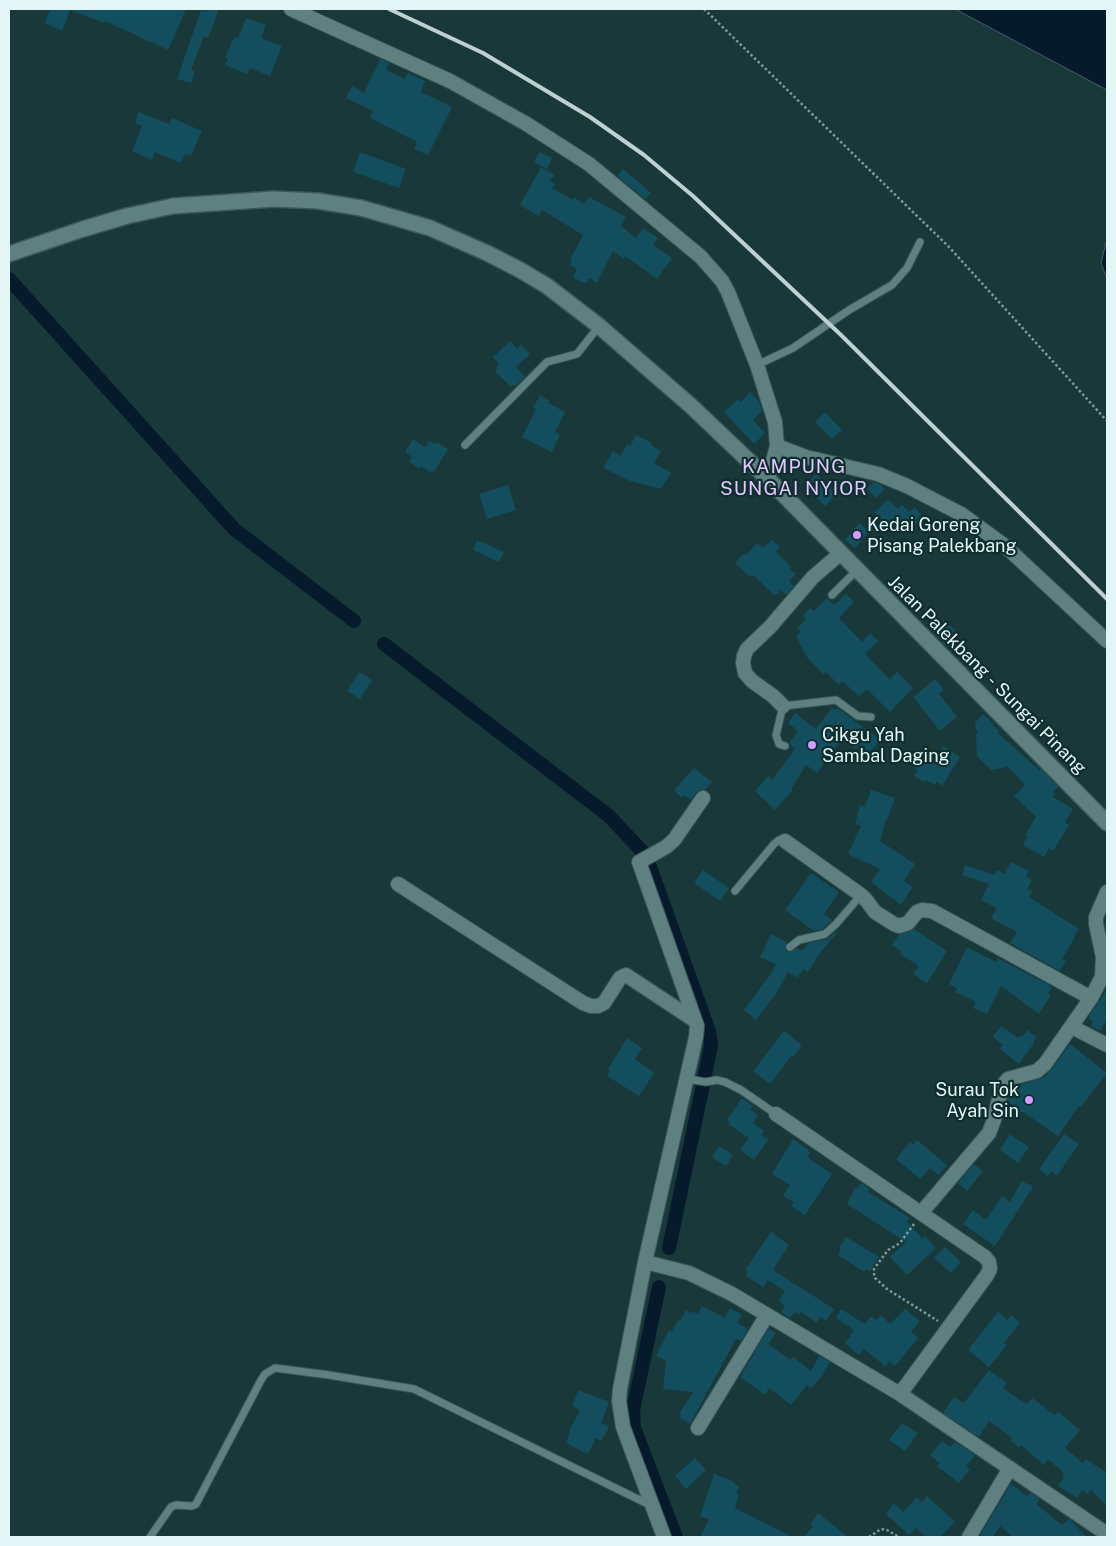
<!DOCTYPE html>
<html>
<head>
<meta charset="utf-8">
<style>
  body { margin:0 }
  #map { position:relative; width:1116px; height:1546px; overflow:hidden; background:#193839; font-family:"Public Sans",sans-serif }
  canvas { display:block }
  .frame { position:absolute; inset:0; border:10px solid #e3f5f5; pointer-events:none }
</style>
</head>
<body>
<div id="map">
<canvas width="1116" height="1546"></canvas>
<div class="frame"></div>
</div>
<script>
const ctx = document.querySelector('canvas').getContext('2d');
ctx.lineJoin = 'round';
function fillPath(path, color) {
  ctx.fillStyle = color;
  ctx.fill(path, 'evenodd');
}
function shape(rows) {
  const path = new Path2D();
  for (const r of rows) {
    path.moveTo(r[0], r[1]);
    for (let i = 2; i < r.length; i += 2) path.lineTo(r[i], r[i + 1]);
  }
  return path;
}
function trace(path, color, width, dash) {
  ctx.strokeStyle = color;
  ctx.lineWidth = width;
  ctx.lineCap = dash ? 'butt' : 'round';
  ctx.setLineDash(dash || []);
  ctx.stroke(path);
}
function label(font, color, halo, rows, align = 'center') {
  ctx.font = font + ' "Public Sans",sans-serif';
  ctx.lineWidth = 4.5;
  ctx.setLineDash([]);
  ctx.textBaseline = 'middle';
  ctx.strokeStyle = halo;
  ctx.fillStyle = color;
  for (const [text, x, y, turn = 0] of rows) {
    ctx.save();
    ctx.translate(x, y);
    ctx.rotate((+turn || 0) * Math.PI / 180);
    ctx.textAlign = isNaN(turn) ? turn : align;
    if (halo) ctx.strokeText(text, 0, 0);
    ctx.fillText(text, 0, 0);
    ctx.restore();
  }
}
const water = shape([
  [955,9,1107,9,1107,90,955,9],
  [1107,239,1107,279,1101,263,1107,239]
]);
fillPath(water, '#051b2b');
trace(water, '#485c68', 1);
trace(shape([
  [9,279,234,529,354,621],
  [384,644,609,816,642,851,649,864,709,1031,711,1046,669,1248],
  [659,1287,633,1410,634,1428,676,1537]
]), '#051b2b', 14);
fillPath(shape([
  [50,9,186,9,168,50,105,21,104,23,70,10,62,31,45,23],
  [207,9,219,9,208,38,204,36,191,70,195,71,191,83,177,79,201,10,206,12],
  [246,18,266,25,261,38,282,46,270,76,250,68,247,74,225,65,228,59,225,58,234,37,238,38],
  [380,59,389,63,386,70,405,79,408,73,425,81,421,92,452,107,428,155,414,149,417,142,370,118,373,111,346,98,352,86,364,93],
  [139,112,169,124,172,118,202,131,191,156,185,154,181,163,155,152,152,160,132,151,142,126,135,123],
  [360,152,406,169,399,188,353,172],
  [540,152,552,158,547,169,534,162],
  [541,167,554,175,550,181,555,184,552,188,572,200,574,197,584,204,589,197,626,217,621,226,636,238,643,228,658,238,653,245,672,258,657,279,625,256,624,259,613,251,597,283,589,278,586,284,573,277,577,269,570,265,572,261,570,260,583,235,542,210,539,216,520,205],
  [623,169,651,193,645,199,617,176],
  [510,341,517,349,521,345,530,354,516,367,525,377,515,386,513,385,511,387,495,371,498,368,496,366,499,364,493,357],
  [750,392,759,402,762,411,753,420,765,433,754,444,724,412,738,399,741,402],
  [540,395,550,401,548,403,565,412,555,432,560,435,552,452,522,437,536,409,533,408],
  [825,412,842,430,832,439,815,422],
  [636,435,652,443,651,445,661,451,654,463,671,473,661,489,630,481,603,468,613,451,621,456,627,444,630,446],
  [413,439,425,447,429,441,435,444,437,442,448,449,434,472,432,471,430,472,421,466,420,469,409,462,412,457,405,452],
  [816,474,836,495,825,506,805,485],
  [874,482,881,485,885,489,876,498,867,489],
  [508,485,516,510,487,519,479,494],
  [888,499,898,509,902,505,909,512,915,507,923,517,909,530,905,526,896,534,875,512],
  [859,523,869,531,855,548,845,540],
  [477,540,504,552,499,562,473,550],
  [772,540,780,547,776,552,791,567,790,569,796,574,789,581,794,586,786,595,781,590,775,596,753,575,750,577,735,563,744,553,746,555,757,543,763,548],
  [846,594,854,602,839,618,862,642,870,633,878,641,865,654,866,655,888,678,890,679,897,672,913,688,890,712,867,689,859,696,842,681,839,685,826,672,823,674,807,657,796,637,801,631,797,628,806,619,803,615,810,608,814,611,827,598,834,605],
  [944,620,956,631,945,645,933,633],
  [359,672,372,680,360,699,347,691],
  [935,679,944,690,939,694,957,717,940,731,913,697],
  [832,708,835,710,837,708,881,740,868,753,860,745,856,749,845,739,843,743,840,741,817,773,806,765,791,789,793,790,775,810,755,791,768,776,772,780,795,749,789,743,798,731,788,723,795,713,816,729],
  [983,714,994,724,992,725,999,731,998,733,1040,771,1041,769,1058,787,1053,792,1055,794,1053,797,1073,809,1065,822,1069,825,1053,851,1049,848,1044,857,1023,845,1028,836,1025,835,1036,817,1014,796,1025,785,1008,767,991,770,977,756,976,735,978,732,976,730,975,723],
  [943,746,960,757,942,786,937,782,935,785,926,780,924,782,914,776,918,770,914,768,920,759,922,760,924,756,926,757,929,752,937,757],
  [694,768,712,782,705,790,700,790,696,793,691,800,684,795,682,798,674,790],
  [871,790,895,798,887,820,886,819,880,841,915,864,904,881,913,887,901,905,871,882,880,869,848,854,861,826,855,824,860,805,865,807],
  [1011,862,1029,871,1026,876,1032,880,1027,889,1032,891,1029,897,1079,929,1074,936,1075,937,1062,959,1066,961,1060,971,1010,943,1017,932,991,918,997,908,981,900,989,884,962,875,965,865,994,875,997,870,1004,874],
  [703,870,729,888,720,901,694,883],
  [811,873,839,892,824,914,832,920,822,929,814,931,785,910],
  [840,929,819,954,808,972,803,969,798,978,788,972,777,992,756,1020,744,1010,770,975,776,964,760,957,771,934,787,942,785,948,790,952,797,948,802,951,809,943,827,939],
  [914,929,947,951,927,983,913,974,919,966,900,954,901,951,892,945,899,934],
  [967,947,996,962,997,958,1051,986,1051,988,1048,993,1051,995,1039,1014,1001,986,987,1014,973,1008,976,1002,955,992,957,989,949,984],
  [1107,990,1107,1019,1100,1031,1091,1026,1093,1022,1088,1018],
  [1001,1026,1018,1038,1020,1035,1022,1037,1027,1030,1036,1037,1033,1042,1034,1043,1019,1064,1000,1049,1003,1045,993,1037],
  [784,1031,802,1045,793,1057,791,1056,770,1084,753,1071],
  [627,1038,642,1048,635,1059,654,1073,639,1096,607,1076,610,1071,608,1069],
  [1070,1044,1107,1073,1081,1107,1079,1106,1058,1136,1023,1112,1013,1113,1012,1104,1007,1101,1010,1090,1013,1087,1043,1078,1052,1069],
  [742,1098,753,1106,750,1110,758,1115,753,1123,764,1131,761,1135,768,1140,754,1160,740,1150,749,1138,728,1124,730,1122,727,1120],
  [1010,1134,1029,1147,1018,1163,1000,1150],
  [1064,1134,1079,1144,1057,1176,1051,1171,1048,1176,1039,1169],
  [793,1139,809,1150,808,1151,810,1153,807,1157,832,1174,805,1215,791,1206,794,1202,783,1196,790,1185,772,1174],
  [917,1140,947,1165,939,1175,930,1168,920,1179,896,1159,910,1142,913,1145],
  [719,1146,733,1155,726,1166,712,1157],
  [974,1164,983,1171,967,1191,958,1183],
  [1022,1181,1033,1187,995,1246,963,1224,973,1210,986,1220,1002,1196,1010,1202],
  [861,1183,870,1189,868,1192,910,1218,907,1222,922,1238,925,1236,936,1248,907,1275,890,1257,906,1242,847,1204,855,1188,857,1189],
  [771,1232,789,1245,773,1270,834,1309,826,1321,820,1317,817,1323,801,1312,799,1315,795,1312,790,1318,781,1312,785,1306,779,1301,785,1291,768,1280,763,1287,746,1276,748,1272,745,1270],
  [846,1237,879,1257,870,1271,866,1269,864,1272,838,1255,841,1249,839,1248],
  [945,1247,961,1262,951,1273,934,1258],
  [702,1306,725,1318,730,1308,742,1315,737,1323,748,1329,741,1341,736,1339,690,1424,680,1418,681,1415,679,1414,693,1392,663,1389,666,1361,656,1356,669,1330,672,1332,678,1320,680,1321,686,1310,690,1313,691,1311,698,1314],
  [841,1309,865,1324,871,1316,877,1320,881,1315,890,1324,905,1309,920,1321,911,1332,918,1338,895,1366,889,1361,885,1366,864,1349,859,1355,845,1343,851,1336,850,1335,854,1330,836,1318],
  [998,1312,1007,1320,1011,1315,1020,1323,1004,1343,1007,1345,989,1367,968,1350],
  [769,1328,776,1333,768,1344,790,1360,793,1357,811,1371,819,1356,830,1362,822,1376,811,1388,807,1385,791,1405,769,1388,765,1395,740,1377],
  [989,1370,1007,1383,1003,1388,1020,1400,1027,1404,1032,1398,1055,1415,1058,1412,1080,1430,1065,1448,1083,1463,1086,1459,1107,1473,1107,1506,1091,1490,1088,1494,1082,1490,1077,1498,1058,1486,1064,1478,1062,1476,1064,1473,1048,1459,1044,1465,1021,1445,1019,1447,1011,1441,1012,1438,989,1421,979,1437,943,1413,954,1397,964,1403],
  [578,1390,609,1402,601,1423,609,1427,601,1441,596,1438,588,1454,566,1443,570,1432,569,1431,580,1410,572,1406],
  [902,1423,918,1433,905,1451,889,1440],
  [942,1441,950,1447,955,1442,975,1455,966,1466,970,1469,959,1483,937,1466,940,1463,930,1455],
  [695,1458,706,1470,686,1489,675,1476],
  [714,1474,735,1482,734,1484,739,1486,736,1494,739,1494,735,1508,793,1537,700,1537,709,1519,700,1516],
  [1011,1484,1027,1496,1030,1492,1040,1499,1036,1504,1062,1525,1069,1519,1071,1520,1086,1537,1013,1537,1000,1526,993,1537,979,1537],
  [927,1496,955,1522,940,1537,926,1537,916,1528,909,1535,886,1514,894,1503,903,1512,917,1497,922,1502],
  [818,1513,848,1537,804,1537,813,1526,810,1524]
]), '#134e5e');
const lane = shape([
  [757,365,793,348,849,310,892,285,907,268,920,242],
  [465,445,547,362,577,354,599,326],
  [832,595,857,570],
  [785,746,779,744,776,735,783,706,836,700,858,716,871,717],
  [735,891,774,844,779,840,785,841],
  [790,947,799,940,825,934,836,924,861,895],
  [687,1079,706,1082,717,1080,725,1082,741,1090,776,1114],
  [150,1537,171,1507,176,1505,192,1506,196,1504,261,1380,265,1374,275,1368,329,1375,414,1389,652,1506]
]);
const street = shape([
  [291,9,450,81,525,123,589,164,701,257,722,281,728,292,757,365,775,422,777,446,768,479],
  [777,446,806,457,878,474,907,486,961,514,1005,546,1107,641],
  [783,706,773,696,752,681,745,673,743,663,744,656,747,649,770,627,813,577,841,553],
  [785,841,861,895,867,901,875,912,894,924,899,926,908,923,917,912,922,910,932,911,1091,998],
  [398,884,583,1003,591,1006,598,1006,604,1003,620,978,626,975,694,1020],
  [1072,1027,1107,1045],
  [776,1114,985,1257,989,1262,990,1269,987,1275,900,1394],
  [921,1213,989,1133,994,1120,1002,1086,1008,1079,1037,1071,1045,1064,1091,998,1102,977,1103,957,1096,924,1096,917,1107,892],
  [645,1262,689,1273,732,1294,900,1394,1107,1534],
  [698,1428,767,1315],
  [664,1537,623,1427,619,1401,620,1389,645,1262,696,1037,697,1026,639,862,666,847,674,840,703,798],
  [969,1537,1010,1468]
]);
const secondary = shape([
  [9,254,83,229,127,216,173,206,274,199,318,201,361,208,389,216,430,228,487,253,520,270,547,286,599,326,690,405,768,479,1107,823]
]);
trace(lane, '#3b5758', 9);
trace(street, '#3b5758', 16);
trace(secondary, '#3b5758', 18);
trace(shape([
  [704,9,949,247,1107,421],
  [914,1224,900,1243,888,1250,874,1269,874,1274,875,1278,887,1289,938,1321],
  [869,1537,881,1529,887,1530,899,1537]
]), '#81999a', 2.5, [2.5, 2.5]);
trace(lane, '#5f8080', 7);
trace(street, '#5f8080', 14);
trace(secondary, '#5f8080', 15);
trace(shape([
  [389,9,483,53,590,117,644,155,693,196,841,335,1107,599]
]), '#bdd1d1', 4);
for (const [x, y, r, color] of [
  [857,535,5,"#d19dfe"],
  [812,745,5,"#d19dfe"],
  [1029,1100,5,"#d19dfe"]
]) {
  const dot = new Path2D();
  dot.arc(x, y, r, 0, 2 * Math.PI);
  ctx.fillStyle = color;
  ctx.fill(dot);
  trace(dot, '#0e2e2f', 2);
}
label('18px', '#e3f5f5', '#0e2e2f', [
  ["Kedai Goreng",867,525],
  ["Pisang Palekbang",867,546],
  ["Cikgu Yah",822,735],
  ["Sambal Daging",822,756],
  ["Surau Tok",1019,1090,"right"],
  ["Ayah Sin",1019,1111,"right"]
], 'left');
label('18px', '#e3f5f5', '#0e2e2f', [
  ["Jalan Palekbang - Sungai Pinang",987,675,45]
]);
ctx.letterSpacing = '1px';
label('19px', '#e4c8ff', '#0e2e2f', [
  ["KAMPUNG",794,467],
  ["SUNGAI NYIOR",794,489]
]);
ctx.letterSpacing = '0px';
</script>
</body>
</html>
